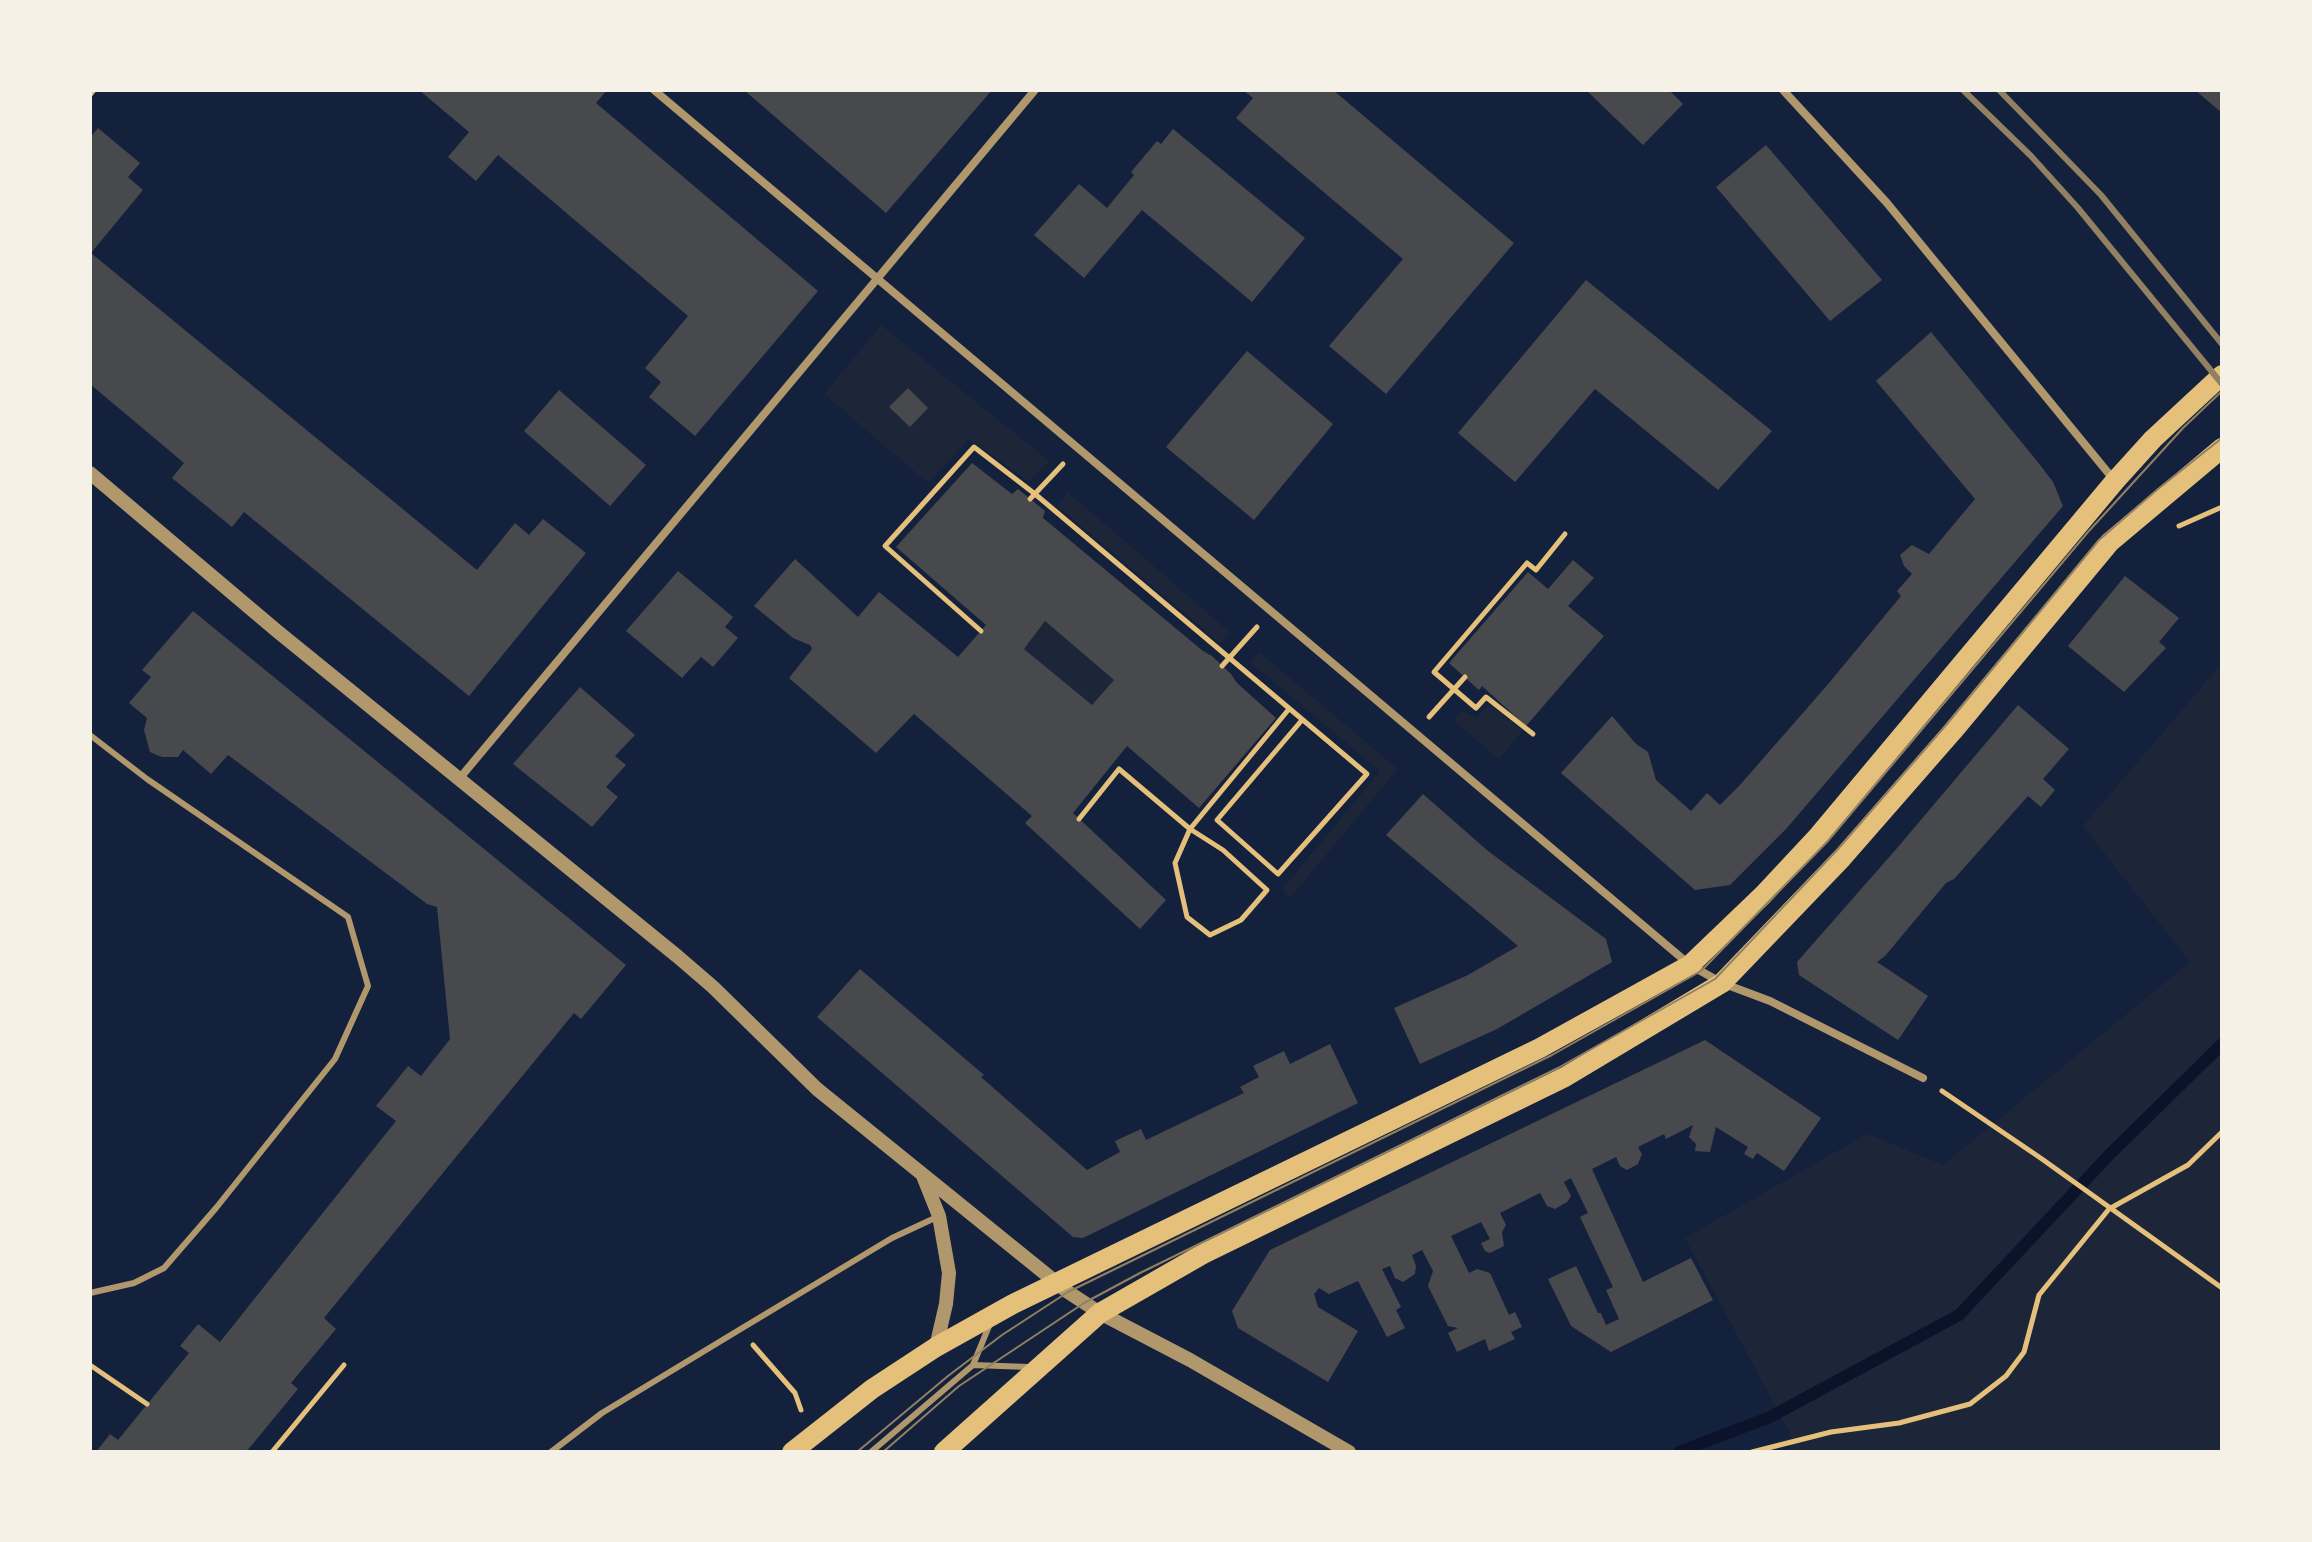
<!DOCTYPE html>
<html>
<head>
<meta charset="utf-8">
<style>
  body { margin:0 }
  #map { position:relative; width:2312px; height:1542px; overflow:hidden; background:#14213d; font-family:"DejaVu Sans",sans-serif }
  canvas { display:block }
  .frame { position:absolute; inset:0; border:92px solid #f6f1e7; pointer-events:none }
</style>
</head>
<body>
<div id="map">
<canvas width="2312" height="1542"></canvas>
<div class="frame"></div>
</div>
<script>
const ctx = document.querySelector('canvas').getContext('2d');
ctx.lineJoin = 'round';
function fillPath(path, color) {
  ctx.fillStyle = color;
  ctx.fill(path, 'evenodd');
}
function shape(rows) {
  const path = new Path2D();
  for (const r of rows) {
    path.moveTo(r[0], r[1]);
    for (let i = 2; i < r.length; i += 2) path.lineTo(r[i], r[i + 1]);
  }
  return path;
}
function trace(path, color, width, dash) {
  ctx.strokeStyle = color;
  ctx.lineWidth = width;
  ctx.lineCap = dash ? 'butt' : 'round';
  ctx.setLineDash(dash || []);
  ctx.stroke(path);
}
fillPath(shape([
  [881,325,1049,461,1029,482,969,439,928,483,824,394],
  [1068,492,1231,633,1220,643,1057,506],
  [1045,621,1114,680,1092,705,1024,649],
  [1259,652,1398,769,1290,898,1282,890,1380,771,1250,662],
  [2222,663,2222,1452,1789,1452,1791,1435,1685,1238,1867,1134,1943,1165,2190,962,2083,826],
  [1489,704,1523,731,1499,759,1453,720,1462,711,1476,718]
]), '#1d2539');
trace(shape([
  [1679,1452,1770,1417,1959,1315,2109,1155,2222,1044]
]), '#0b132b', 12);
fillPath(shape([
  [419,90,607,90,596,103,818,291,695,436,649,397,661,382,645,368,688,316,498,155,476,181,448,157,469,132],
  [744,90,992,90,886,213],
  [1243,90,1333,90,1514,243,1386,394,1329,346,1403,259,1236,118,1253,98],
  [1586,90,1669,90,1683,104,1643,145],
  [2195,90,2222,90,2222,113],
  [98,128,140,163,128,177,143,190,91,253,477,570,515,523,529,535,543,519,586,553,469,696,244,512,232,527,172,478,184,463,90,384,90,138],
  [1173,129,1305,238,1252,302,1142,210,1084,278,1034,235,1079,184,1107,208,1134,175,1131,172,1157,141,1161,144],
  [1766,145,1882,280,1830,321,1716,187],
  [1586,280,1772,431,1718,490,1595,389,1515,482,1458,433],
  [1931,332,2037,461,2053,482,2063,506,1786,829,1730,885,1695,890,1561,773,1612,716,1636,744,1648,752,1656,780,1691,811,1707,793,1720,805,1740,785,1829,683,1901,596,1897,591,1912,574,1904,566,1900,555,1912,545,1929,554,1975,499,1876,381],
  [1247,351,1333,424,1254,520,1166,447],
  [908,388,928,408,910,427,889,407],
  [559,390,646,465,610,506,524,431],
  [972,463,1012,494,1018,489,1045,511,1043,518,1203,651,1212,656,1231,674,1237,683,1276,718,1199,808,1127,746,1073,813,1166,900,1140,929,1025,823,1032,816,914,714,876,753,789,678,812,649,810,645,793,638,754,606,795,559,858,617,879,592,958,657,986,625,896,547],
  [1045,621,1114,680,1092,705,1024,649],
  [1573,560,1594,578,1568,606,1604,636,1526,726,1482,686,1479,690,1449,663,1528,572,1548,589],
  [678,571,733,617,725,627,738,638,713,667,701,657,682,678,626,631],
  [2125,576,2179,618,2159,642,2166,648,2124,692,2068,646],
  [193,611,626,965,581,1019,574,1013,324,1318,336,1329,291,1383,298,1389,246,1452,96,1452,110,1434,118,1440,189,1353,180,1346,198,1324,220,1342,396,1121,376,1106,408,1066,421,1076,450,1039,437,907,427,904,228,755,211,774,183,750,178,757,162,757,150,752,144,730,147,718,129,703,151,677,142,670],
  [580,687,635,735,615,756,626,765,606,787,618,797,592,827,513,764],
  [2018,705,2069,749,2043,779,2055,790,2041,807,2028,796,1954,879,1946,883,1885,956,1877,962,1928,996,1898,1040,1799,975,1797,962,1898,847],
  [1423,794,1488,851,1606,939,1612,962,1497,1029,1420,1064,1394,1008,1468,975,1518,946,1386,835],
  [860,969,984,1075,981,1077,1087,1170,1120,1152,1115,1141,1141,1129,1146,1140,1244,1093,1240,1087,1259,1077,1253,1066,1284,1051,1290,1064,1330,1044,1358,1103,1083,1238,1073,1237,817,1017],
  [1705,1040,1821,1118,1784,1171,1757,1153,1753,1159,1744,1154,1748,1147,1716,1127,1710,1152,1695,1151,1696,1144,1689,1137,1693,1125,1666,1139,1664,1134,1638,1147,1642,1154,1638,1164,1627,1170,1620,1166,1616,1157,1592,1169,1643,1282,1691,1258,1713,1300,1611,1352,1571,1326,1548,1279,1576,1266,1598,1313,1601,1313,1606,1325,1619,1319,1606,1290,1613,1287,1580,1217,1588,1213,1571,1178,1564,1182,1571,1196,1567,1202,1555,1209,1547,1206,1540,1193,1500,1213,1506,1225,1502,1232,1504,1246,1490,1253,1485,1251,1481,1243,1490,1239,1481,1222,1451,1236,1469,1273,1477,1269,1490,1273,1509,1315,1515,1312,1522,1327,1511,1332,1515,1339,1489,1351,1485,1339,1457,1352,1448,1333,1458,1328,1448,1326,1428,1286,1433,1271,1422,1250,1412,1255,1416,1266,1415,1274,1403,1282,1395,1278,1390,1266,1382,1269,1401,1307,1396,1310,1405,1328,1387,1337,1358,1281,1329,1294,1319,1288,1314,1294,1318,1307,1358,1331,1328,1382,1238,1328,1232,1311,1270,1250]
]), '#48494c');
trace(shape([
  [90,95,94,90],
  [1030,499,1063,464],
  [2179,526,2222,507],
  [981,631,885,546,974,447,1035,494,1367,774,1278,874,1217,820,1302,720],
  [1222,666,1257,627],
  [1429,717,1465,677],
  [1533,734,1486,697,1476,708,1434,672,1527,563,1536,570,1565,534],
  [1079,819,1119,769,1190,829,1289,709],
  [1190,829,1223,850,1267,890,1241,920,1210,935,1187,917,1175,863,1190,829],
  [1942,1091,2042,1159,2222,1288],
  [753,1345,795,1393,801,1410],
  [90,1365,147,1404],
  [272,1452,344,1365],
  [1752,1452,1831,1432,1899,1423,1970,1404,2006,1376,2024,1352,2039,1295,2109,1209,2188,1165,2222,1132]
]), '#e5c07b', 5);
trace(shape([
  [90,735,147,779,348,917,368,986,335,1059,216,1208,164,1268,134,1283,90,1293],
  [973,1365,1029,1367],
  [551,1452,602,1413,739,1330,892,1238,937,1217],
  [871,1452,973,1365,989,1326]
]), '#b1986c', 6);
trace(shape([
  [654,90,1690,965,1722,983,1770,1001,1923,1078],
  [1783,90,1887,203,2114,480],
  [459,779,1035,90]
]), '#b1986c', 8);
trace(shape([
  [90,473,277,631,677,956,713,987,817,1089,1068,1292,1100,1313,1190,1360,1349,1452],
  [923,1176,939,1216,949,1273,946,1304,936,1347]
]), '#b1986c', 14);
trace(shape([
  [792,1452,872,1389,936,1347,1013,1304,1540,1048,1690,965,1763,895,1819,835,2115,481,2153,439,2222,375],
  [944,1452,1100,1313,1203,1254,1565,1077,1722,983,1842,858,1953,731,2110,542,2222,448]
]), '#e5c07b', 20);
trace(shape([
  [857,1452,948,1376,1002,1335,1068,1292,1552,1055,1701,971,1827,842,2088,532,2183,428,2222,391],
  [883,1452,959,1386,1084,1303,1140,1273,1558,1068,1715,979,1838,849,1947,724,2099,540,2158,489,2222,438]
]), '#918062', 2);
trace(shape([
  [1963,90,2031,156,2078,208,2222,384],
  [1999,90,2101,195,2222,344]
]), '#918062', 6);
</script>
</body>
</html>
